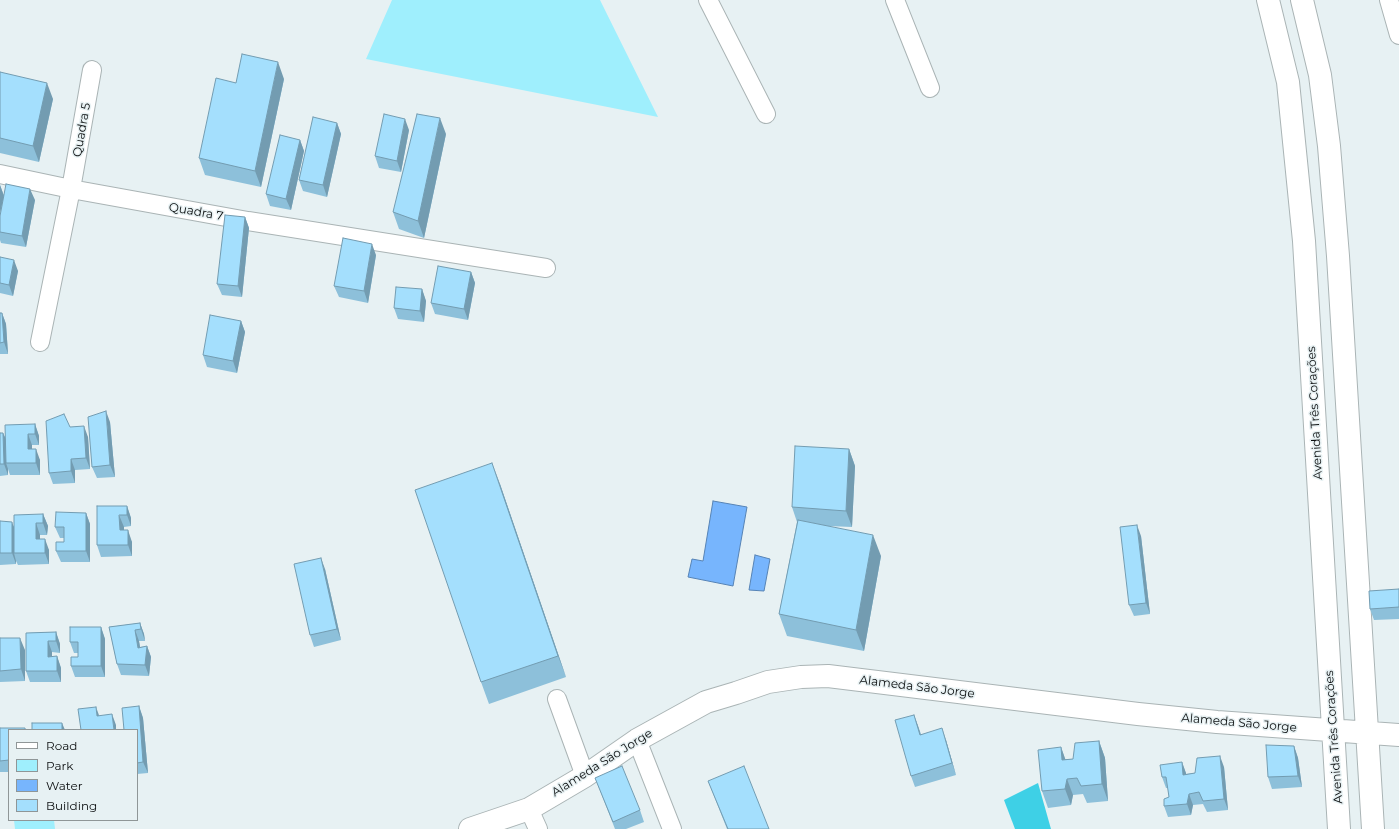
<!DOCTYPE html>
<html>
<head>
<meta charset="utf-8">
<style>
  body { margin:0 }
  #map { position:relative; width:1399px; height:829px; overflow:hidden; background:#e7f1f3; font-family:Montserrat,sans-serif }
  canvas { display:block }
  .legend { position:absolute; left:8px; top:729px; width:130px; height:92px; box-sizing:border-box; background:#e7f1f3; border:1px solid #8f9697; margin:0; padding:5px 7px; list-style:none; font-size:12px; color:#0a0d0e }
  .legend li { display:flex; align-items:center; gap:8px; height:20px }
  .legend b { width:20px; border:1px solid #8f9697 }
</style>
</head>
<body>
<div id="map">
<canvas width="1399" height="829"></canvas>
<ul class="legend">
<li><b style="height:5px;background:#fff"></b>Road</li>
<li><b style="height:11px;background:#9feffd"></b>Park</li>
<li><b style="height:11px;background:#77b5fd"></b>Water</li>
<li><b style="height:11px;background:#a4dffd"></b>Building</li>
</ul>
</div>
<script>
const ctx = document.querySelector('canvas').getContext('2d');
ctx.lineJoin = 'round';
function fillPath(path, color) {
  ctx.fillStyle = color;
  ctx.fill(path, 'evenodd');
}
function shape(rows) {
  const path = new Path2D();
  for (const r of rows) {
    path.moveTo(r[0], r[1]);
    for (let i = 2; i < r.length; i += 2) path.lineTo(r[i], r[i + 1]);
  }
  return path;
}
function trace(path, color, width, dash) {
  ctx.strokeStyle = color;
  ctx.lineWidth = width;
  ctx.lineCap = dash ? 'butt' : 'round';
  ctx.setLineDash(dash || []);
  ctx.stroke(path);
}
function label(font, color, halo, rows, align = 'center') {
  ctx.font = font + ' Montserrat,sans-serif';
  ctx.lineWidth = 3;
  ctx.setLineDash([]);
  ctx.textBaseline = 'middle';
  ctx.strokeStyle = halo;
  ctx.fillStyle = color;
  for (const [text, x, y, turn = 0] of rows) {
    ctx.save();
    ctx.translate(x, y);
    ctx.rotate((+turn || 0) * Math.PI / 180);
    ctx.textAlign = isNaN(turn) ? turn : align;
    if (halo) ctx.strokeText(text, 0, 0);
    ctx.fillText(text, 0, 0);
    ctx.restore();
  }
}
fillPath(shape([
  [392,0,600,0,658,117,366,59],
  [14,820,54,820,55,829,15,829]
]), '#9feffd');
fillPath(shape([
  [1038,783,1051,829,1015,829,1004,800]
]), '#3ed0e6');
const water = shape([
  [713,501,747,507,733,586,688,577,692,559,703,561,713,501],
  [755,555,770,559,764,591,749,590,755,555]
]);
fillPath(water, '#77b5fd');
trace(water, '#5683b5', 1);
const street = shape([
  [708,0,766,114],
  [895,0,930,88],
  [1389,0,1399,35],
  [0,174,71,189,248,221,546,268],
  [40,342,71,189,92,70],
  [557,699,585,776],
  [637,740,672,829],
  [529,809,538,829]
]);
const secondary = shape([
  [1268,0,1288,82,1304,241,1339,829],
  [1302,0,1320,75,1329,146,1338,256,1373,829],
  [470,829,529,809,585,776,637,740,706,702,736,693,768,682,801,677,828,676,1138,714,1217,722,1399,735]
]);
trace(street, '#aab4b5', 20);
trace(secondary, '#aab4b5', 24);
trace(street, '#fff', 18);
trace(secondary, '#fff', 22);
fillPath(shape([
  [0,72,53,99,39,162,0,153],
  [284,79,261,187,205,175,199,158],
  [337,123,341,134,327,197,303,191,299,180],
  [409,130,401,172,379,168,375,156],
  [446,134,424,238,399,229,393,212],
  [300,140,304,151,291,210,270,206,266,194],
  [0,185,4,196,35,200,26,247,1,243,0,240,0,232,4,196,0,213],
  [245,217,249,228,242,297,222,295,217,284],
  [376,255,368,303,339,297,334,286],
  [0,257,18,271,13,296,0,293],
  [471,272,475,283,468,320,435,314,431,303],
  [422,289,426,301,424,322,398,319,394,308],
  [0,313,2,313,6,324,8,354,0,354],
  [241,321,245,332,237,373,207,367,203,355],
  [110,422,115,477,97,478,92,467],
  [35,424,39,436,39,445,32,445,32,449,40,460,40,475,10,475,8,469,8,475,0,476,0,433,3,433,6,439],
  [70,427,88,437,90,469,75,470,75,483,53,484,49,473],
  [849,449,855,466,852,527,828,526,881,556,864,651,787,636,779,614,797,522,792,507],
  [500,484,566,677,489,704,481,682],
  [127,506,131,518,131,526,124,527,124,530,132,542,132,556,101,557,97,545],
  [86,513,90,524,90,562,61,562,56,551,64,542,64,538,60,538,55,527],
  [43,514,48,526,47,535,40,535,40,539,49,550,49,564,18,565,16,561,16,564,0,565,0,521,14,526],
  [1141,536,1150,614,1134,616,1129,605],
  [325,569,341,640,314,647,310,635],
  [1399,589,1399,619,1374,620,1370,609],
  [140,623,144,634,145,641,139,641,140,647,147,646,151,657,149,676,121,675,117,664,109,627],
  [101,627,105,639,105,677,75,677,71,666,78,657,78,653,74,653,70,642],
  [56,632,60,644,60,653,52,652,52,657,57,656,61,668,61,682,30,682,26,671,26,633],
  [0,638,25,650,25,681,0,682],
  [139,706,143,718,148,773,137,774,137,730],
  [914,715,921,734,946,740,956,775,915,787,911,776],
  [0,728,25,728,26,730,9,730,9,772,0,772],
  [1099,741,1105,758,1108,801,1087,803,1083,794,1073,795,1071,805,1048,808,1042,791,1061,747,1065,759,1073,759],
  [1294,746,1298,758,1302,787,1272,789,1268,777],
  [1182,762,1186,774,1195,773,1224,767,1228,810,1207,812,1203,804,1193,805,1191,815,1168,817,1164,806,1169,797,1168,788,1166,788,1162,777],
  [595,778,640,810,644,822,626,829,615,829],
  [708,781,769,829,727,829]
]), '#8dc0da');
fillPath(shape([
  [278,62,284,79,261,187,255,171],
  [47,83,53,99,39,162,33,146],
  [440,118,446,134,424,238,418,221],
  [405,119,409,130,401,172,397,161],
  [337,123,341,134,327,197,323,185],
  [300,140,304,151,291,210,286,199],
  [0,185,4,196,0,213],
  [30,189,35,200,26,247,22,236],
  [245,217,249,228,242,297,238,286],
  [372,244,376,255,368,303,364,291],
  [14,260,18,271,13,296,9,285],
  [471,272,475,283,468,320,464,309],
  [422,289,426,301,424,322,420,311],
  [2,313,6,324,8,354,4,342],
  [241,321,245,332,237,373,233,361],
  [106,411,110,422,115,477,110,465],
  [35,424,39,436,39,445,35,434],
  [84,426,88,437,90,469,86,458],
  [3,433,8,444,6,463,8,469,8,475,4,464],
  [28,434,32,445,32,460,28,449],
  [36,449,40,460,40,475,36,463],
  [849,449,855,466,852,527,846,511],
  [71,459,75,470,75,483,71,471],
  [492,463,500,484,566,677,558,656],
  [127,506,131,518,131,526,127,515],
  [86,513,90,524,90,562,86,551],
  [43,514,48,526,47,535,43,523],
  [119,515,124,527,124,542,120,530],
  [12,522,16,533,14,553,16,561,16,564,12,553],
  [36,523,40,535,40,550,36,539],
  [1137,525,1141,536,1150,614,1146,603],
  [128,530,132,542,132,556,128,545],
  [873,535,881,556,864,651,856,630],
  [45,539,49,550,49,564,45,553],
  [321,558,325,569,341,640,337,629],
  [140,623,144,634,145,641,141,629],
  [101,627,105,639,105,677,101,666],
  [135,630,139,641,142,659,138,648],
  [56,632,60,644,60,653,56,641],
  [20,638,25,650,25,681,21,669],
  [48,641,52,652,52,668,48,657],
  [147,646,151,657,149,676,145,665],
  [57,656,61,668,61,682,57,671],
  [139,706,143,718,148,773,143,762],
  [96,707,100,718,97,716],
  [112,714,116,725,116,730,114,730],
  [914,715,918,726,924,746,920,735],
  [62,723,65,730,62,730],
  [942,728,946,740,956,775,952,763],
  [1099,741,1105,758,1108,801,1102,784],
  [1294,746,1298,758,1302,787,1298,776],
  [1061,747,1067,764,1062,760],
  [1220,756,1224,767,1228,810,1224,799],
  [1182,762,1186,773,1187,786,1183,775],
  [1067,779,1073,795,1071,805,1065,789],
  [1189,794,1193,805,1191,815,1187,804]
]), '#739cb1');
const building = shape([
  [242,54,278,62,255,171,199,158,216,78,236,83,242,54],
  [0,72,47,83,33,146,0,138,0,72],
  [384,114,405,119,397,161,375,156,384,114],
  [417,114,440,118,418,221,393,212,417,114],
  [313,117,337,123,323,185,299,180,313,117],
  [280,135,300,140,286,199,266,194,280,135],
  [6,184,30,189,22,236,0,232,0,216,6,184],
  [225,215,245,217,238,286,217,284,225,215],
  [343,238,372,244,364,291,334,286,343,238],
  [0,257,14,260,9,285,0,283,0,257],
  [438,266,471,272,464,309,431,303,438,266],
  [396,287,422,289,420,311,394,308,396,287],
  [0,313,2,313,4,342,0,343,0,313],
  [210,315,241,321,233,361,203,355,210,315],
  [106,411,110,465,92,467,88,417,106,411],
  [64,414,70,427,84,426,86,458,71,459,71,471,49,473,46,421,64,414],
  [35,424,35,434,28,434,28,449,36,449,36,463,6,463,5,425,35,424],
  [0,433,3,433,4,464,0,464,0,433],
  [795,446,849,449,846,511,792,507,795,446],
  [492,463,558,656,481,682,415,490,492,463],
  [97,506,127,506,127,515,119,515,120,530,128,530,128,545,97,545,97,506],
  [56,512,86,513,86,551,56,551,56,542,64,542,64,527,55,527,56,512],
  [43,514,43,523,36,523,36,539,45,539,45,553,14,553,14,515,43,514],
  [798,520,873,535,856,630,779,614,798,520],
  [0,521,12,522,12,553,0,553,0,521],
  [1137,525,1146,603,1129,605,1120,527,1137,525],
  [321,558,337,629,310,635,294,564,321,558],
  [1399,589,1399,607,1370,609,1369,591,1399,589],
  [140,623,141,629,135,630,138,648,147,646,145,665,117,664,109,627,140,623],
  [70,627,101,627,101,666,71,666,71,657,78,657,78,642,70,642,70,627],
  [56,632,56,641,48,641,48,657,57,656,57,671,26,671,26,633,56,632],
  [0,638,20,638,21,669,0,671,0,638],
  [139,706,143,762,137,763,137,730,124,730,122,708,139,706],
  [96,707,97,716,112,714,114,730,81,730,78,709,96,707],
  [914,715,920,735,942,728,952,763,911,776,895,720,914,715],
  [32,723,62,723,62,730,32,730,32,723],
  [0,728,25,728,25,730,9,730,9,760,0,761,0,728],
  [1099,741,1102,784,1081,786,1077,778,1067,779,1065,789,1042,791,1038,750,1061,747,1062,760,1073,759,1075,743,1099,741],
  [1266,745,1294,746,1298,776,1268,777,1266,745],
  [1220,756,1224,799,1203,801,1199,792,1189,794,1187,804,1164,806,1164,799,1169,797,1166,777,1162,777,1160,765,1182,762,1183,775,1195,773,1197,758,1220,756],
  [622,766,640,810,613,822,595,778,622,766],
  [744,766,769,829,728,829,708,781,744,766]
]);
fillPath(building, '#a4dffd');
trace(building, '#739cb1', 1);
label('12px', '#0a0d0e', '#e7f1f3', [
  ["Quadra 5",82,130,-80],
  ["Quadra 7",196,212,10],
  ["Avenida Três Corações",1315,413,-93],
  ["Alameda São Jorge",917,687,7],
  ["Alameda São Jorge",1239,723,5],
  ["Avenida Três Corações",1334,737,-94],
  ["Alameda São Jorge",602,763,-32]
]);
</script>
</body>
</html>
